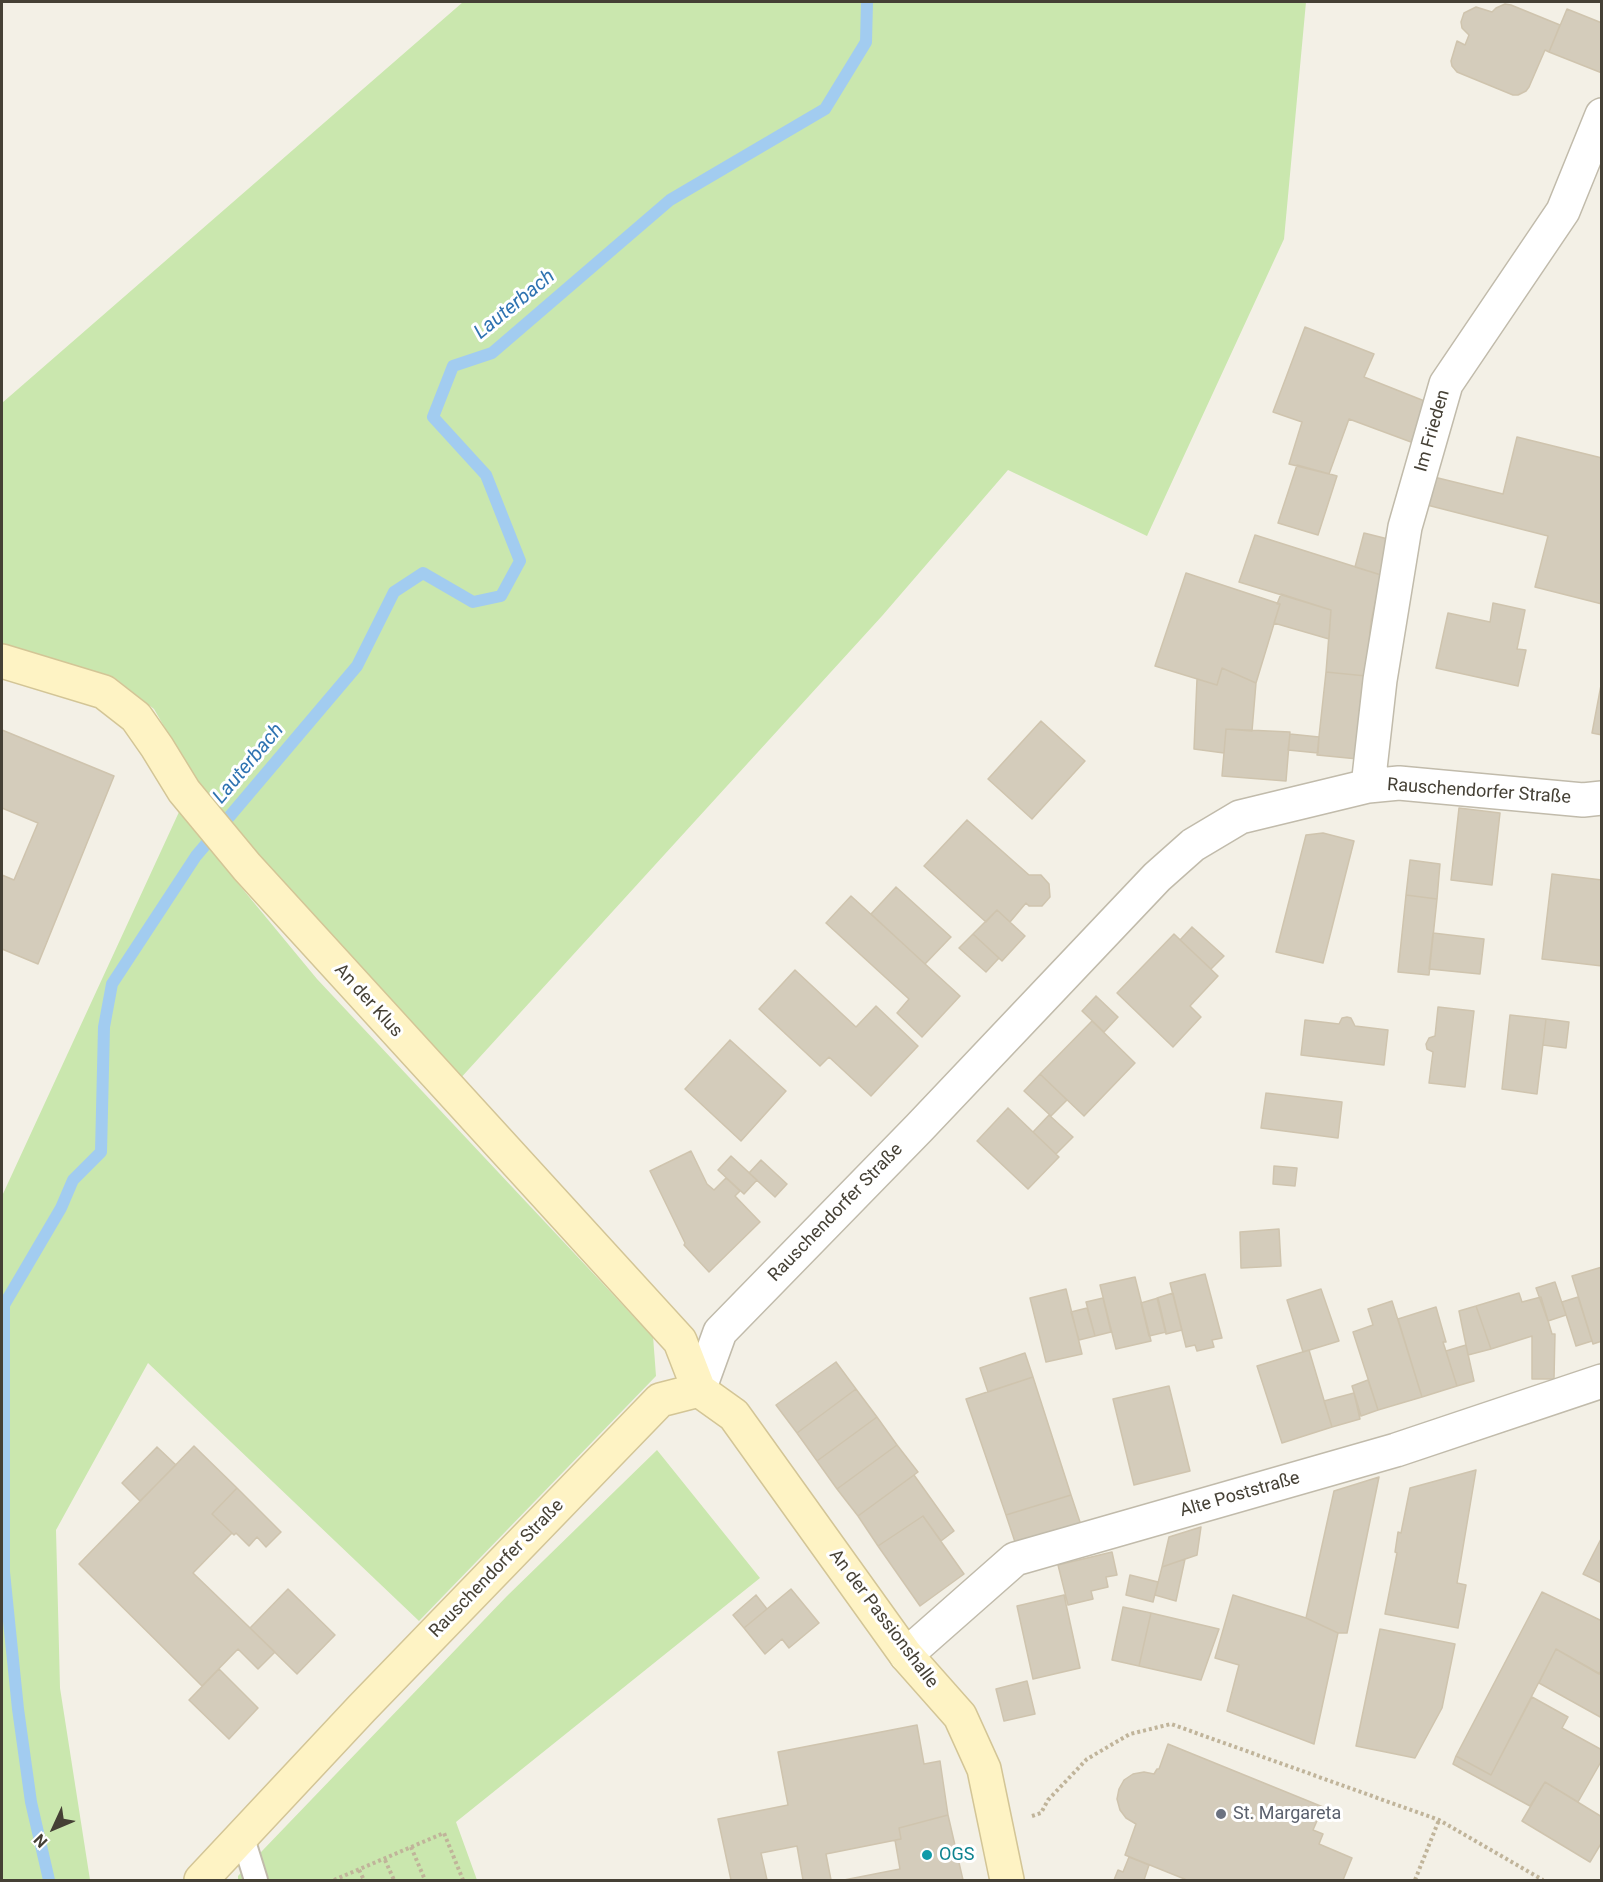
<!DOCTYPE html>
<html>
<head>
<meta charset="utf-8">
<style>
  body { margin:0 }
  #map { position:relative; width:1603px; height:1882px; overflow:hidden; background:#f3f0e6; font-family:Roboto,sans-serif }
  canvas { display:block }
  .frame { position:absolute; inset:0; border:3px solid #454035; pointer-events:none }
  .north { position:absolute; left:24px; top:1798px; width:60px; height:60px; -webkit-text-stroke:4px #fff; paint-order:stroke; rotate:226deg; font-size:16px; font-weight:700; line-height:24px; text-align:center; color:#454035 }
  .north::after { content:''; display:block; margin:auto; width:21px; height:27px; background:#454035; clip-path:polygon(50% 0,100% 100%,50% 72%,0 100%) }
</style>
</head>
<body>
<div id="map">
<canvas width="1603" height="1882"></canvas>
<div class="frame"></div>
<div class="north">N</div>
</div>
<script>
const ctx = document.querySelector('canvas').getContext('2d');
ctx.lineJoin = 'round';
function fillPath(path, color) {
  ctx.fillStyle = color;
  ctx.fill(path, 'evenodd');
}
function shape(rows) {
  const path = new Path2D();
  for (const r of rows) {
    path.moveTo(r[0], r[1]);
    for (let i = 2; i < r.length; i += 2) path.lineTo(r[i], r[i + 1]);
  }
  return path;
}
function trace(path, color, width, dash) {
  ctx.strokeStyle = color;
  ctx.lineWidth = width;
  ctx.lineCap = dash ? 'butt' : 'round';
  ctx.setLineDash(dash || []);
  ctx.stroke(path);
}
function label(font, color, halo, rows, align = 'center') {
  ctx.font = font + ' Roboto,sans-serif';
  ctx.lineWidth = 6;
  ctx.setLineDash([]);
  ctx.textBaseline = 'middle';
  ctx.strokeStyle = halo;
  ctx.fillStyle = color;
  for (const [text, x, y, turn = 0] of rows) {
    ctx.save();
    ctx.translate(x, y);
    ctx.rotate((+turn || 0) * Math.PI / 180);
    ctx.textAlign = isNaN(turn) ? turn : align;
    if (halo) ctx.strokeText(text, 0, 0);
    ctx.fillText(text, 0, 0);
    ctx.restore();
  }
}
fillPath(shape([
  [463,2,1306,2,1284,239,1147,536,1008,470,882,616,458,1081,255,854,193,777,154,709,115,678,2,644,2,403],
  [179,812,317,979,635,1318,653,1336,656,1376,419,1621,148,1363,56,1530,60,1688,90,1880,2,1880,2,1196],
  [657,1450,760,1578,456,1822,477,1880,238,1880,238,1876,507,1596]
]), '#cae7ae');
trace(shape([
  [49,1880,31,1802,18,1709,4,1572,4,1305,61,1208,73,1180,101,1152,104,1027,112,984,196,856,357,666,394,592,423,573,473,602,501,596,520,561,486,475,433,417,453,366,492,353,670,200,825,109,866,42,867,2]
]), '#a2ccf0', 12);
const building = shape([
  [1505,4,1511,5,1560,25,1549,52,1545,50,1529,87,1526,91,1518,95,1513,95,1457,72,1452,66,1451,61,1457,41,1465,45,1469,35,1462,28,1461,22,1464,13,1476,7,1492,12,1496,8,1505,4],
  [1567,9,1602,23,1602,73,1549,52,1567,9],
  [1305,327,1374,354,1364,377,1427,402,1411,442,1349,419,1329,474,1289,464,1302,422,1273,412,1305,327],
  [1517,437,1602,458,1602,604,1535,587,1548,536,1427,505,1434,477,1503,494,1517,437],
  [1297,465,1337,476,1318,535,1278,523,1297,465],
  [1364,533,1388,539,1381,575,1355,567,1364,533],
  [1255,535,1381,575,1371,622,1366,676,1326,672,1331,610,1239,582,1255,535],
  [1186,573,1280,604,1256,683,1222,668,1217,685,1155,666,1186,573],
  [1281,594,1331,610,1329,639,1274,623,1280,604,1277,604,1281,594],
  [1493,603,1525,610,1517,649,1526,650,1518,686,1436,668,1448,613,1490,622,1493,603],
  [1222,668,1256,683,1252,731,1226,729,1224,753,1194,749,1197,679,1217,685,1222,668],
  [1326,672,1366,676,1358,759,1317,755,1326,672],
  [1602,680,1602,735,1592,733,1602,680],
  [1041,721,1085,761,1032,819,988,779,1041,721],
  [1226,729,1290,732,1286,781,1222,776,1226,729],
  [2,730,114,776,38,964,2,949,2,875,14,880,38,823,2,808,2,730],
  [1290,734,1319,737,1318,753,1288,750,1290,734],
  [1459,808,1500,813,1492,885,1451,880,1459,808],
  [967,820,1029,875,1041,875,1049,884,1050,897,1042,906,1029,906,1026,903,1010,922,997,910,986,922,924,866,967,820],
  [1323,833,1354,841,1323,963,1276,952,1306,835,1323,833],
  [1410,860,1440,864,1437,899,1406,895,1410,860],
  [1552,874,1602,880,1602,966,1542,959,1552,874],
  [896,887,951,937,925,964,871,914,896,887],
  [1406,895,1437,899,1429,975,1398,972,1406,895],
  [851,896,960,996,922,1037,897,1013,909,999,826,923,851,896],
  [997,910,1025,936,1002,961,973,934,997,910],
  [1192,927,1224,956,1211,969,1180,940,1192,927],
  [1433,933,1484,939,1480,974,1429,969,1433,933],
  [973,934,999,958,986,972,959,948,973,934],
  [1174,934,1218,976,1190,1006,1201,1017,1173,1047,1117,993,1174,934],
  [795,970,856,1027,876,1006,918,1046,871,1096,829,1057,820,1066,759,1009,795,970],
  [1096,996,1118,1017,1104,1032,1082,1011,1096,996],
  [1438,1007,1474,1011,1465,1087,1429,1083,1433,1052,1427,1049,1426,1044,1429,1038,1435,1036,1438,1007],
  [1510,1015,1546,1019,1537,1094,1502,1089,1510,1015],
  [1347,1017,1351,1018,1355,1026,1388,1030,1384,1065,1301,1055,1305,1020,1339,1024,1342,1018,1347,1017],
  [1546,1019,1569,1022,1566,1048,1543,1045,1546,1019],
  [1092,1021,1135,1063,1084,1116,1040,1074,1092,1021],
  [730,1040,786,1091,741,1141,685,1089,730,1040],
  [1040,1074,1067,1100,1051,1116,1024,1091,1040,1074],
  [1266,1093,1342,1102,1338,1138,1261,1128,1266,1093],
  [1008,1108,1059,1157,1028,1189,977,1141,1008,1108],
  [1049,1115,1073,1137,1056,1154,1033,1132,1049,1115],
  [691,1151,707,1184,714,1190,726,1178,740,1191,735,1196,760,1222,709,1272,684,1245,685,1243,650,1171,691,1151],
  [731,1156,757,1180,744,1194,718,1170,731,1156],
  [761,1160,787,1184,775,1197,749,1173,761,1160],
  [1274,1166,1297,1168,1295,1186,1273,1184,1274,1166],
  [1279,1229,1281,1266,1241,1268,1240,1232,1279,1229],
  [1602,1267,1602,1341,1593,1344,1572,1276,1602,1267],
  [1205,1274,1222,1338,1212,1340,1214,1347,1197,1351,1195,1345,1186,1347,1170,1283,1205,1274],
  [1135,1277,1151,1341,1116,1349,1100,1285,1135,1277],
  [1555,1282,1566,1315,1548,1321,1536,1288,1555,1282],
  [1066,1289,1082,1354,1046,1362,1030,1298,1066,1289],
  [1321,1289,1339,1341,1303,1352,1287,1300,1321,1289],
  [1173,1293,1182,1330,1166,1334,1157,1298,1173,1293],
  [1519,1293,1522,1302,1541,1297,1552,1334,1555,1334,1554,1379,1532,1379,1532,1336,1491,1349,1476,1306,1519,1293],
  [1578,1297,1592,1341,1576,1346,1562,1302,1578,1297],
  [1103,1298,1111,1332,1095,1336,1086,1302,1103,1298],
  [1158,1298,1166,1332,1149,1336,1141,1303,1158,1298],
  [1392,1301,1422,1397,1378,1410,1353,1332,1373,1325,1368,1309,1392,1301],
  [1476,1306,1491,1349,1468,1355,1459,1311,1476,1306],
  [1436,1307,1446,1342,1443,1342,1457,1386,1422,1397,1398,1319,1436,1307],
  [1087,1308,1095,1336,1079,1340,1071,1312,1087,1308],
  [1466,1345,1474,1381,1457,1386,1446,1351,1466,1345],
  [1309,1350,1332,1427,1282,1443,1257,1366,1309,1350],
  [1025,1353,1033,1377,988,1392,980,1368,1025,1353],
  [836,1362,856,1389,797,1433,776,1405,836,1362],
  [1033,1377,1071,1495,1006,1515,966,1399,1033,1377],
  [1368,1380,1378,1410,1361,1416,1352,1386,1368,1380],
  [1169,1386,1190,1471,1134,1485,1113,1399,1169,1386],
  [856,1389,877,1417,817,1461,797,1433,856,1389],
  [1354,1393,1360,1419,1332,1427,1324,1401,1354,1393],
  [877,1417,897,1445,837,1489,817,1461,877,1417],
  [897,1445,918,1472,858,1516,837,1489,897,1445],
  [194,1446,237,1488,212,1514,232,1533,193,1573,275,1652,258,1669,238,1649,202,1686,79,1564,194,1446],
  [157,1447,176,1465,140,1501,122,1483,157,1447],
  [1476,1470,1457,1583,1466,1585,1458,1628,1385,1614,1397,1553,1395,1552,1398,1532,1401,1533,1410,1488,1476,1470],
  [914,1475,954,1531,941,1541,923,1516,878,1546,858,1516,914,1475],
  [1379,1477,1347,1633,1338,1633,1306,1618,1334,1491,1379,1477],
  [237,1488,281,1532,266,1547,257,1537,249,1546,236,1533,234,1535,232,1533,212,1514,237,1488],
  [1071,1495,1082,1528,1016,1545,1006,1515,1071,1495],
  [923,1516,964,1574,920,1606,878,1546,923,1516],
  [1201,1527,1197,1555,1162,1567,1169,1537,1201,1527],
  [1602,1537,1602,1583,1583,1574,1602,1537],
  [1112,1552,1117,1575,1106,1577,1108,1587,1091,1591,1093,1599,1068,1605,1058,1565,1112,1552],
  [1185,1559,1176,1601,1155,1595,1162,1567,1185,1559],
  [1130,1575,1158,1582,1153,1602,1126,1595,1130,1575],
  [288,1589,335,1635,297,1674,250,1628,288,1589],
  [791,1589,819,1623,789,1648,782,1639,765,1654,744,1628,791,1589],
  [1542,1592,1602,1621,1602,1669,1599,1674,1556,1649,1491,1775,1456,1756,1542,1592],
  [756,1595,767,1609,744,1628,733,1615,756,1595],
  [1064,1595,1080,1668,1033,1679,1017,1606,1064,1595],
  [1233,1595,1306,1618,1338,1633,1314,1744,1227,1711,1239,1665,1215,1658,1233,1595],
  [1123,1607,1151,1613,1139,1666,1112,1660,1123,1607],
  [1151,1613,1219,1629,1201,1680,1139,1666,1151,1613],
  [1380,1629,1455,1644,1442,1708,1415,1758,1356,1746,1380,1629],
  [1556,1649,1602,1675,1602,1718,1539,1683,1556,1649],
  [219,1669,258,1708,229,1739,189,1700,219,1669],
  [1027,1681,1035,1714,1004,1721,996,1689,1027,1681],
  [1532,1697,1568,1717,1562,1728,1602,1750,1602,1760,1578,1802,1545,1782,1530,1806,1453,1764,1456,1756,1491,1775,1532,1697],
  [917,1725,924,1764,940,1761,948,1815,899,1828,901,1839,826,1854,831,1880,803,1880,797,1846,761,1853,767,1880,731,1880,718,1819,788,1805,778,1752,917,1725],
  [1168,1744,1323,1807,1313,1830,1323,1834,1319,1844,1352,1858,1343,1880,1187,1880,1125,1855,1136,1824,1126,1818,1120,1810,1117,1799,1119,1789,1124,1780,1133,1774,1144,1772,1154,1774,1157,1769,1159,1769,1168,1744],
  [1545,1782,1602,1817,1602,1842,1590,1862,1522,1821,1545,1782],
  [948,1815,963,1880,844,1880,900,1869,895,1840,901,1839,899,1828,948,1815],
  [1129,1857,1149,1865,1144,1880,1114,1880,1118,1870,1123,1872,1129,1857]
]);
fillPath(building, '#d4ccbb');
trace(building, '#cfc4ae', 1.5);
const lane = shape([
  [242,1835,256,1880]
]);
const street = shape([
  [1368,786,1380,680,1405,527,1446,384,1563,211,1602,115],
  [699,1390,720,1332,919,1128,1157,877,1193,845,1240,817,1368,786,1399,783,1583,800,1602,798],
  [906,1655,1015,1559,1396,1450,1602,1381]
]);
const secondary = shape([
  [2,661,104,692,136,717,157,747,184,791,247,867,680,1341,699,1390],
  [699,1390,734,1415,906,1655,960,1716,984,1769,1007,1880],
  [201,1880,362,1708,660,1400,699,1390]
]);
trace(lane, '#c1bbab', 26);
trace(street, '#c1bbab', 36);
trace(secondary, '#d3c596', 36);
trace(shape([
  [1032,1816,1041,1813,1048,1800,1087,1759,1130,1734,1171,1724,1439,1820,1543,1880],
  [411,1847,425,1880],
  [385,1860,394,1880],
  [359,1870,364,1880],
  [334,1880,444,1833,463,1880],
  [1415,1880,1439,1820]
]), '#c0b49a', 4, [3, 3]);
trace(lane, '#fff', 22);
trace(street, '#fff', 33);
trace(secondary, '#fef3c4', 33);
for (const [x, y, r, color] of [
  [1221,1814,6,"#6b7280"],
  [927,1855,6,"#0f9aa8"]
]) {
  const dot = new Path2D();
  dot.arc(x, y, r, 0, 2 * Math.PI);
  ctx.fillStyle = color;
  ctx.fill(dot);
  trace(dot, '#fff', 2);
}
label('18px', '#454035', '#fff', [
  ["Im Frieden",1433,431,-74],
  ["Rauschendorfer Straße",1479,792,4],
  ["An der Klus",368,1001,48],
  ["Rauschendorfer Straße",836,1213,-46],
  ["Alte Poststraße",1240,1495,-16],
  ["Rauschendorfer Straße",497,1569,-46],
  ["An der Passionshalle",883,1619,53]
]);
label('18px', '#5b616d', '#fff', [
  ["St. Margareta",1233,1814]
], 'left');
label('18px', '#0d838f', '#fff', [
  ["OGS",939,1855]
], 'left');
label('italic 20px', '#2f73b1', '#fff', [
  ["Lauterbach",515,305,-39],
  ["Lauterbach",249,764,-50]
]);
</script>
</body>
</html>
